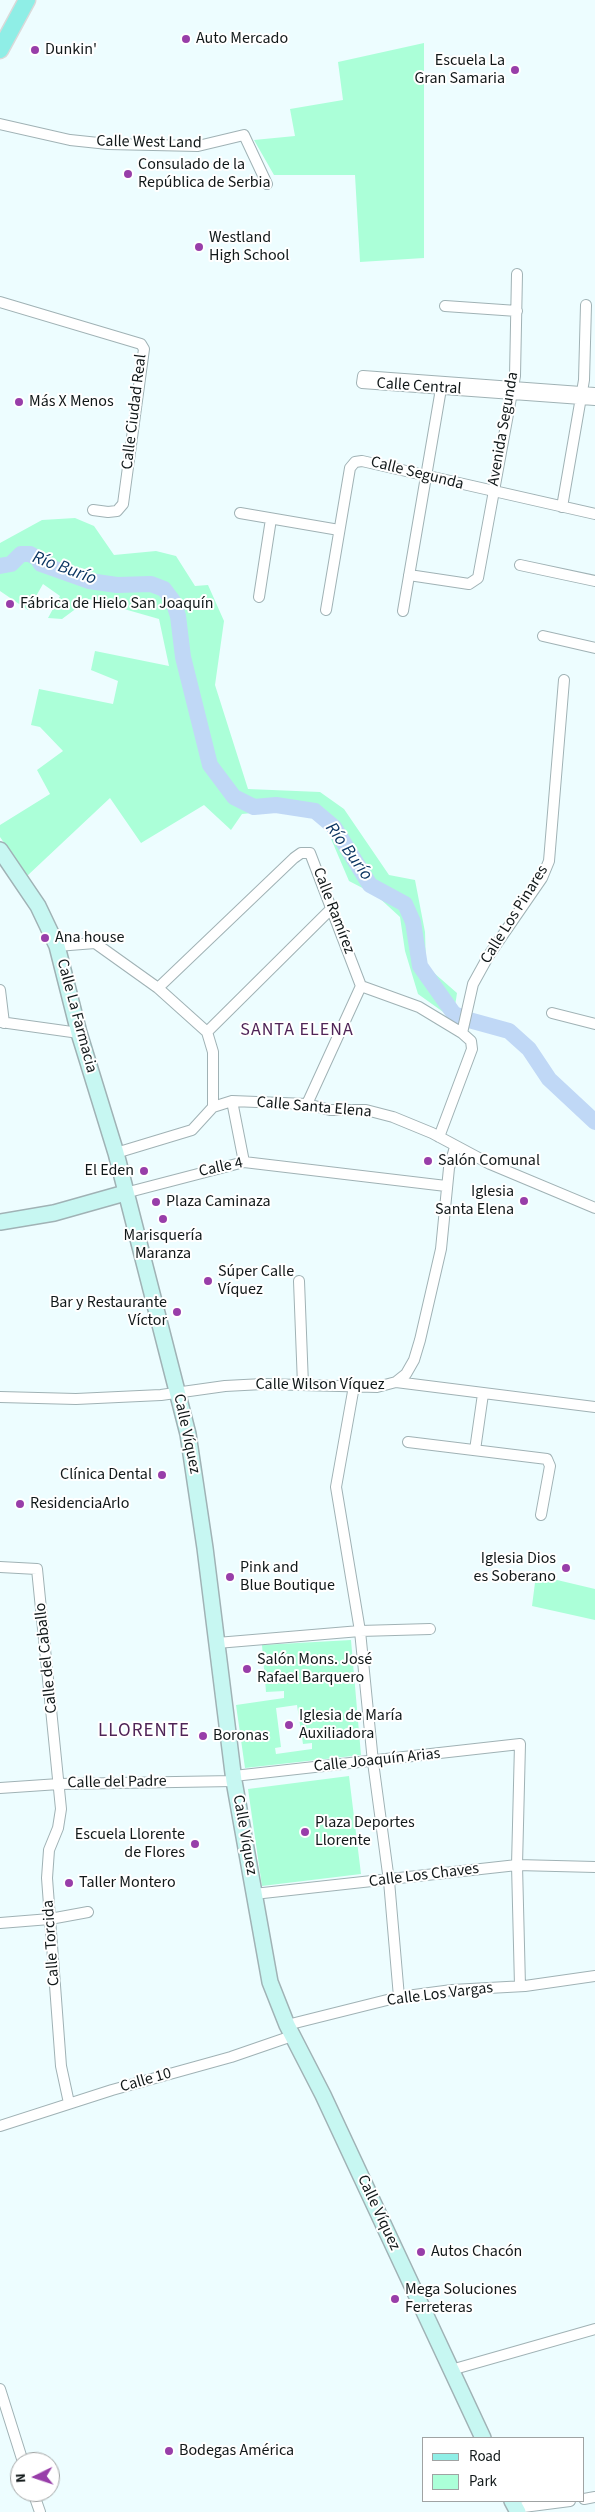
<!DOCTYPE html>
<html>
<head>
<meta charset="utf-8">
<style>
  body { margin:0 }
  #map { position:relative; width:595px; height:2512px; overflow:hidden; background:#edfdff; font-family:"Source Sans 3",sans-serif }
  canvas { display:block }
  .legend { position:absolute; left:422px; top:2437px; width:162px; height:65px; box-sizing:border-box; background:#fff; border:1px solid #a0a3a3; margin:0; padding:6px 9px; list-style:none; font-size:15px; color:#111819 }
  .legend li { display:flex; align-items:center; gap:10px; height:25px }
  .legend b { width:25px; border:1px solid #a0a3a3 }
  .north { position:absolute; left:10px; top:2452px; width:50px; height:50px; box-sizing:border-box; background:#fff; border:1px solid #a0a3a3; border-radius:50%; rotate:266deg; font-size:14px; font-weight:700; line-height:20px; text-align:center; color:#111819 }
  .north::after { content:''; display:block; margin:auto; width:18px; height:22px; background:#983ea9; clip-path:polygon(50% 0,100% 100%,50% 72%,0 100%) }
</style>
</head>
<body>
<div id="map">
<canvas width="595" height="2512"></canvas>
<ul class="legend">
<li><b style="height:6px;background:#8feee6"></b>Road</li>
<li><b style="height:14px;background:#abffd8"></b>Park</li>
</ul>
<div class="north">N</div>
</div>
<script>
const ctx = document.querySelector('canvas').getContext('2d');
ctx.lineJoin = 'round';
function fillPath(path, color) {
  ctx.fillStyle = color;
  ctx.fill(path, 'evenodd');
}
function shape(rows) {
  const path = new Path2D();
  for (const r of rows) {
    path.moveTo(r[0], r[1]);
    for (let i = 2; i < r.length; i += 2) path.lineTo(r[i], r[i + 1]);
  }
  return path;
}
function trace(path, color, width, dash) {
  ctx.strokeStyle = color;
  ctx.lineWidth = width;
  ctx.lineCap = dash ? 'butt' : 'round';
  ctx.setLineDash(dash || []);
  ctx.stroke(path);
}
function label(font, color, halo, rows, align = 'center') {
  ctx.font = font + ' "Source Sans 3",sans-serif';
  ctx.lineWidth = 4;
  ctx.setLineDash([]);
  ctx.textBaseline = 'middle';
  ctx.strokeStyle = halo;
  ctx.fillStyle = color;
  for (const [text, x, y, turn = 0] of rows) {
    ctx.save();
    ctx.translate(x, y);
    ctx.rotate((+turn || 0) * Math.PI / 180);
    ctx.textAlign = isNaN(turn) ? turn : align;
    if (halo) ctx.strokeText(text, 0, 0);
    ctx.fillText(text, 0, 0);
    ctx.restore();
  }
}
fillPath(shape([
  [424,43,424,258,360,262,355,175,274,175,254,140,295,136,290,109,343,100,338,62],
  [75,518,94,526,114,555,156,551,176,556,195,586,208,585,224,621,215,685,248,789,320,792,344,809,389,875,415,880,425,932,426,966,457,993,453,1019,418,994,405,951,400,917,376,895,349,881,326,827,310,812,296,809,242,814,231,830,204,805,141,843,110,798,27,876,0,837,0,825,50,794,37,770,63,751,40,727,31,725,39,689,113,704,118,681,91,670,95,651,169,666,159,619,89,599,62,619,48,618,60,596,43,584,28,610,0,591,0,543,42,520],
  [536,1575,595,1589,595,1620,532,1606],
  [351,1640,361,1755,245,1768,236,1705,284,1698,284,1691,266,1692,262,1645],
  [297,1705,303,1744,312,1743,312,1749,276,1754,275,1748,281,1747,276,1708],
  [349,1776,361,1874,262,1886,248,1789]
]), '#abffd8');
trace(shape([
  [0,566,11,564,21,554,30,554,37,558,41,564,89,581,117,585,151,584,164,589,173,601,178,616,183,657,210,765,234,797,254,807,276,805,315,811,334,827,370,885,405,904,413,922,420,966,454,1014,469,1020,509,1031,529,1049,549,1079,595,1122]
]), '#c0d8f6', 16);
const street = shape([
  [0,124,70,140,108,144,198,146,244,135,267,184],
  [0,302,141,344,144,349,123,504,117,511,108,512,93,510],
  [445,306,517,311],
  [595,393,363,376,362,383,595,400],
  [562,507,584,380,586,305],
  [240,513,339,530],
  [520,565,595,581],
  [409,575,469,584,478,578,515,376,517,274],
  [259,597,271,519],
  [326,610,350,468,355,462,362,461,595,514],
  [403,611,442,383],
  [543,636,595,648],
  [57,946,95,943,158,988,207,1032,213,1052,213,1107],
  [361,986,419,1007,462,1033,471,1041,472,1049,439,1137],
  [158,988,294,858,301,853,310,853,361,986,307,1104],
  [0,990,4,1023],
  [552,1013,595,1024],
  [0,1022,79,1033],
  [207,1032,332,908],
  [462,1033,473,984,489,955,542,878,549,861,564,680],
  [232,1101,244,1162],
  [116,1153,192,1130,213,1107,232,1101,307,1104,330,1110,366,1110,393,1117,432,1133,490,1164,595,1208],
  [125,1193,244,1162,446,1186],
  [299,1281,303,1385],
  [396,1382,595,1407],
  [354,1386,336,1487,360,1631,373,1762,389,1881,399,1997],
  [0,1397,76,1399,161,1395,225,1386,263,1384,377,1387,396,1382,406,1374,414,1360,420,1340,441,1249,449,1168,455,1147],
  [408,1442,547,1459,550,1466,541,1515],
  [475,1450,483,1394],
  [0,1567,37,1569,61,1809,58,1828,49,1850,47,1878,61,2066,69,2103],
  [217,1643,360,1631,430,1629],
  [234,1776,520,1744,517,1865,520,1986],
  [0,1788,59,1784,234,1781],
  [254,1894,517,1865,595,1867],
  [0,1923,50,1919,88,1912],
  [287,2025,399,1997,452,1990,525,1986,595,1976],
  [0,2126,112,2090,231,2057,292,2036],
  [451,2370,595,2329],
  [0,2389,23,2462],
  [33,2492,40,2512],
  [584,2499,595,2497],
  [516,2508,570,2501]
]);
const secondary = shape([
  [0,850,38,906,57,946,79,1033,116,1153,188,1434,205,1548,234,1781,270,1982,287,2025,323,2095,483,2438],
  [0,1222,54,1213,125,1193],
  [512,2501,518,2512]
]);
const primary = shape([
  [0,50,27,0]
]);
trace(street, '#a0b2b5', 12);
trace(secondary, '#a0b2b5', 18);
trace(primary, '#d9dada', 19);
trace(street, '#fff', 10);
trace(secondary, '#c7f7f2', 15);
trace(primary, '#8feee6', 16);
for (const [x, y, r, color] of [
  [186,39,5,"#983ea9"],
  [35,50,5,"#983ea9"],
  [515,70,5,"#983ea9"],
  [128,174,5,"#983ea9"],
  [199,247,5,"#983ea9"],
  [19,402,5,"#983ea9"],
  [10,604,5,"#983ea9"],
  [45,938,5,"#983ea9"],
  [428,1161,5,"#983ea9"],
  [144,1171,5,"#983ea9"],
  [524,1201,5,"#983ea9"],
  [156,1202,5,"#983ea9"],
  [163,1219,5,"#983ea9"],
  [208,1281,5,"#983ea9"],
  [177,1312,5,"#983ea9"],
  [162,1475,5,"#983ea9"],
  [20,1504,5,"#983ea9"],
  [566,1568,5,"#983ea9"],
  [230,1577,5,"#983ea9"],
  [247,1669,5,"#983ea9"],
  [289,1725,5,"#983ea9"],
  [203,1736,5,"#983ea9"],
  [305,1832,5,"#983ea9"],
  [195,1844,5,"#983ea9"],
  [69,1883,5,"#983ea9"],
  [421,2252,5,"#983ea9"],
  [395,2299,5,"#983ea9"],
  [169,2451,5,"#983ea9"]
]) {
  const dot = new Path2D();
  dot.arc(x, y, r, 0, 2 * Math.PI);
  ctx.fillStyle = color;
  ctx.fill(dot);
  trace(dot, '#fff', 2);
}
label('16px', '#111819', '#fff', [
  ["Auto Mercado",196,39],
  ["Dunkin'",45,50],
  ["Escuela La",505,61,"right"],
  ["Gran Samaria",505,79,"right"],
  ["Consulado de la",138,165],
  ["República de Serbia",138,183],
  ["Westland",209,238],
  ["High School",209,256],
  ["Más X Menos",29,402],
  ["Fábrica de Hielo San Joaquín",20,604],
  ["Ana house",55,938],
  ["Salón Comunal",438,1161],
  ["El Eden",134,1171,"right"],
  ["Iglesia",514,1192,"right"],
  ["Santa Elena",514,1210,"right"],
  ["Plaza Caminaza",166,1202],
  ["Marisquería",163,1236,"center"],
  ["Maranza",163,1254,"center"],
  ["Súper Calle",218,1272],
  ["Víquez",218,1290],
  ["Bar y Restaurante",167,1303,"right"],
  ["Víctor",167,1321,"right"],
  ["Clínica Dental",152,1475,"right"],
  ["ResidenciaArlo",30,1504],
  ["Iglesia Dios",556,1559,"right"],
  ["es Soberano",556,1577,"right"],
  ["Pink and",240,1568],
  ["Blue Boutique",240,1586],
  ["Salón Mons. José",257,1660],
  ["Rafael Barquero",257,1678],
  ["Iglesia de María",299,1716],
  ["Auxiliadora",299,1734],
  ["Boronas",213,1736],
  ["Plaza Deportes",315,1823],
  ["Llorente",315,1841],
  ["Escuela Llorente",185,1835,"right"],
  ["de Flores",185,1853,"right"],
  ["Taller Montero",79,1883],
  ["Autos Chacón",431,2252],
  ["Mega Soluciones",405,2290],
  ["Ferreteras",405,2308],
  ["Bodegas América",179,2451]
], 'left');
label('16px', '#111819', '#fff', [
  ["Calle West Land",149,143,1],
  ["Calle Central",419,387,4],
  ["Calle Ciudad Real",135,412,-83],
  ["Avenida Segunda",504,429,-80],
  ["Calle Segunda",417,474,14],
  ["Calle Ramírez",333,911,69],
  ["Calle Los Pinares",515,915,-58],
  ["Calle La Farmacia",76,1016,75],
  ["Calle Santa Elena",314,1108,5],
  ["Calle 4",221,1168,-12],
  ["Calle Wilson Víquez",320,1385],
  ["Calle Víquez",186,1434,78],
  ["Calle del Caballo",47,1658,-96],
  ["Calle Joaquín Arias",377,1761,-6],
  ["Calle del Padre",117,1783,-1],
  ["Calle Víquez",244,1835,80],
  ["Calle Los Chaves",424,1876,-7],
  ["Calle Torcida",52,1943,-94],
  ["Calle Los Vargas",440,1995,-7],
  ["Calle 10",146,2081,-16],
  ["Calle Víquez",378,2213,65]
]);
label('italic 18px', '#07325f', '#fff', [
  ["Río Burío",64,569,20],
  ["Río Burío",348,852,54]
]);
ctx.letterSpacing = '1px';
label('18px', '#4f2457', '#fff', [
  ["SANTA ELENA",297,1031]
]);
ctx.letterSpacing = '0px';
ctx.letterSpacing = '1px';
label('19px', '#4f2457', '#fff', [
  ["LLORENTE",144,1732]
]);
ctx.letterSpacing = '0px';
</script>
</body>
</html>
